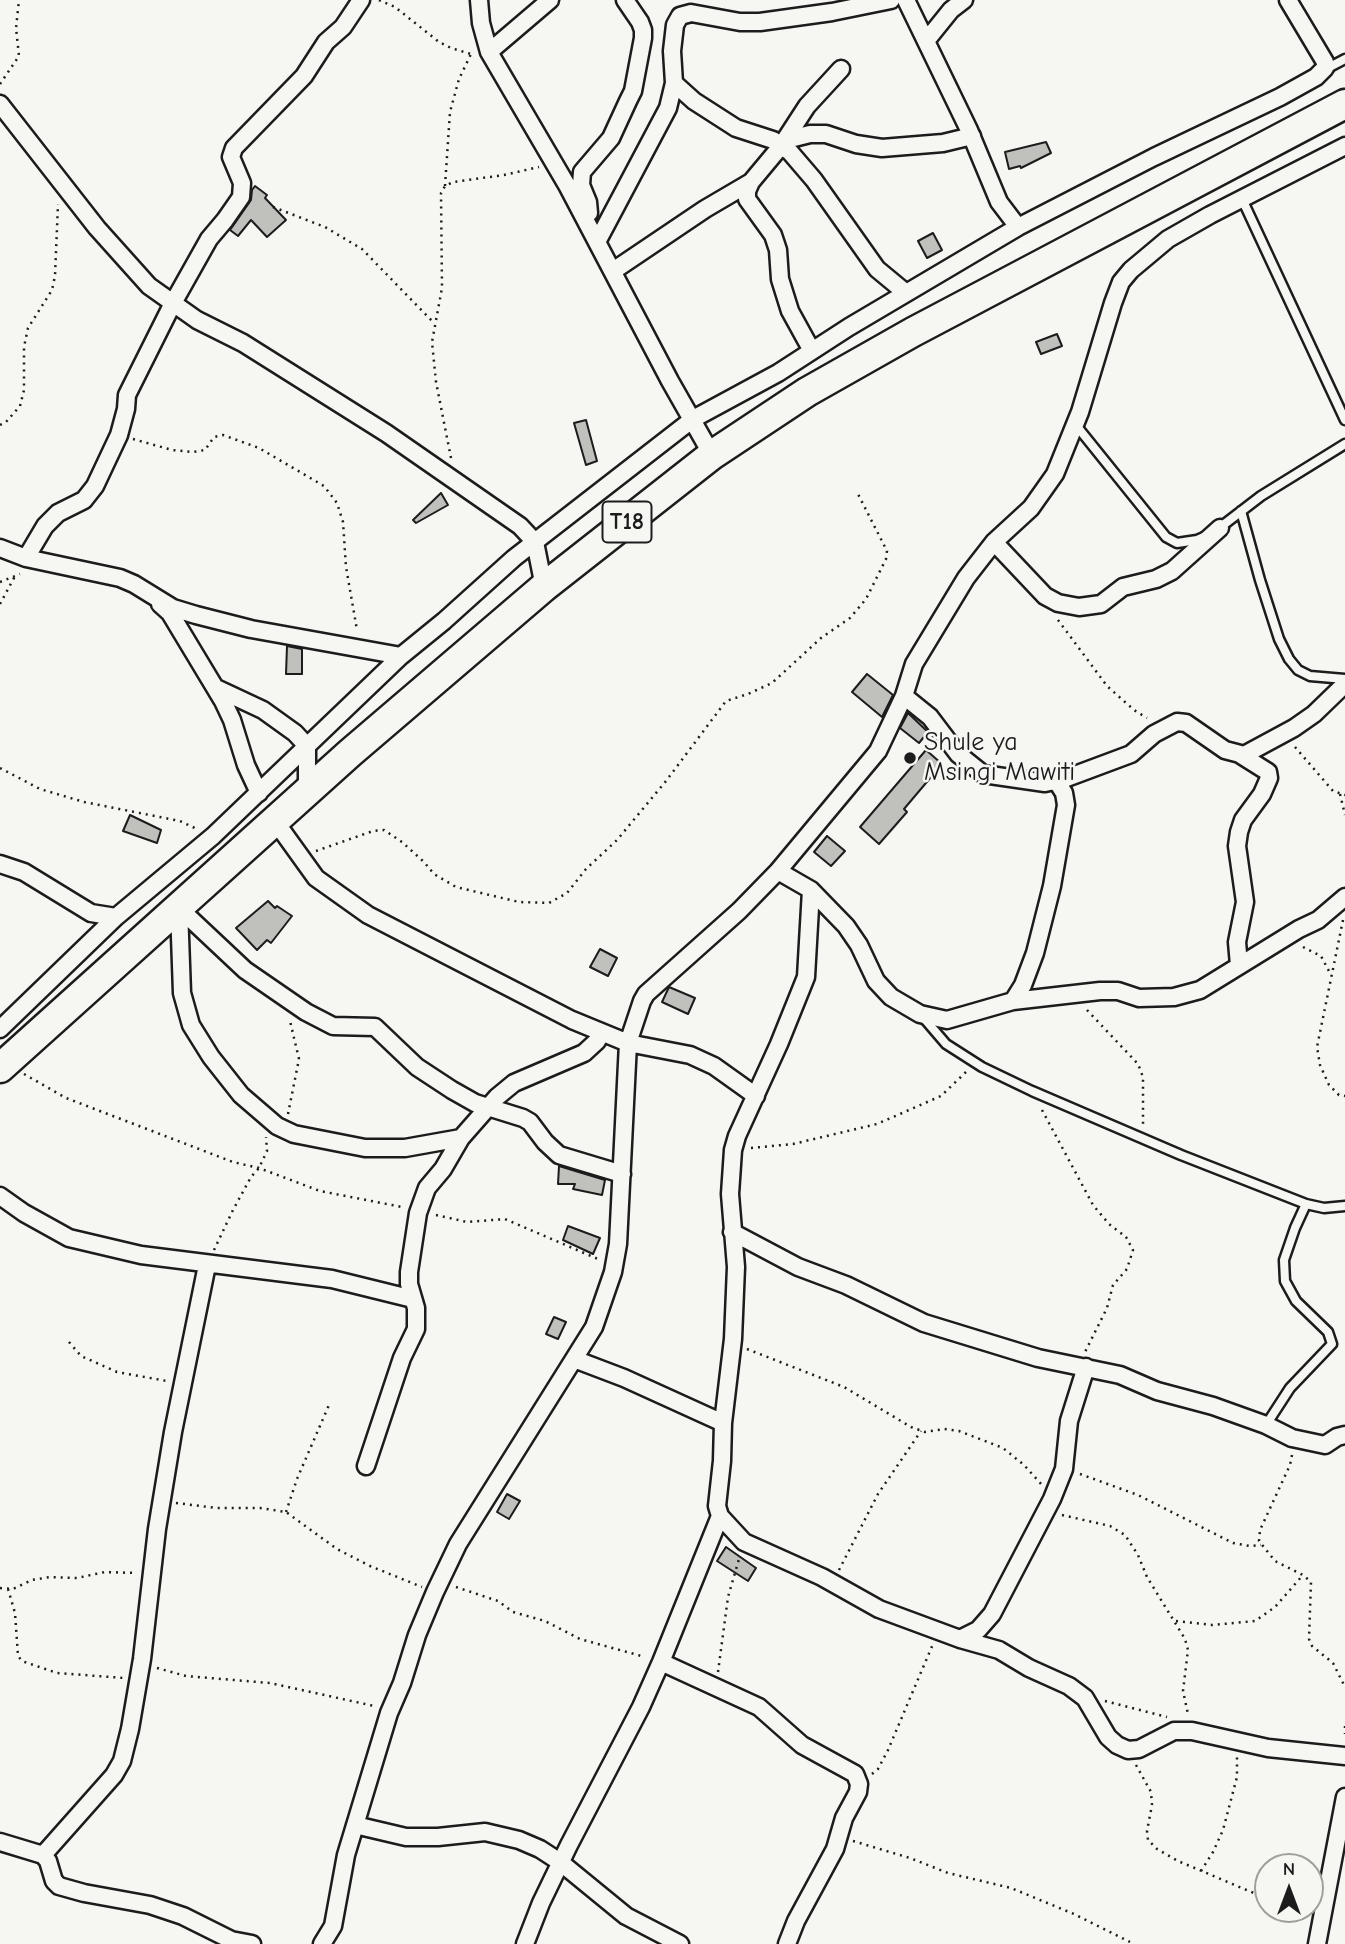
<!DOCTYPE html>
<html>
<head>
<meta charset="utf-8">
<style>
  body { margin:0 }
  #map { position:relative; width:1345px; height:1944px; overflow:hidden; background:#f6f6f2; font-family:"Comic Neue",sans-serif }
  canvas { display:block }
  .north { position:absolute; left:1254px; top:1853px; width:70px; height:70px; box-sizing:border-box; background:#f6f6f2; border:2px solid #9f9f9c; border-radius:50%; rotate:0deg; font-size:19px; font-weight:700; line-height:28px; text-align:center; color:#1c1c1c }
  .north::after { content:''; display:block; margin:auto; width:24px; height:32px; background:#1c1c1c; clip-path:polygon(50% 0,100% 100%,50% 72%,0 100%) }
</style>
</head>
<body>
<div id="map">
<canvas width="1345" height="1944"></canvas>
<div class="north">N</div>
</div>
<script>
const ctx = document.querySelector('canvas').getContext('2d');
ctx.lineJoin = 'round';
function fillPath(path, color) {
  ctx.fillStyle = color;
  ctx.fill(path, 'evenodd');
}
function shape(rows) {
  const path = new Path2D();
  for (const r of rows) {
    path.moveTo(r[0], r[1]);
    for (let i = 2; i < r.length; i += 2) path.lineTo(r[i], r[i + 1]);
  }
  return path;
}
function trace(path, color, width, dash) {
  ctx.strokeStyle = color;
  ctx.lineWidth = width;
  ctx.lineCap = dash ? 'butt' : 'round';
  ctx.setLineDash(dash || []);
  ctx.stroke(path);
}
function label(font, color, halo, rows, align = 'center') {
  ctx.font = font + ' "Comic Neue",sans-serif';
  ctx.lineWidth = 5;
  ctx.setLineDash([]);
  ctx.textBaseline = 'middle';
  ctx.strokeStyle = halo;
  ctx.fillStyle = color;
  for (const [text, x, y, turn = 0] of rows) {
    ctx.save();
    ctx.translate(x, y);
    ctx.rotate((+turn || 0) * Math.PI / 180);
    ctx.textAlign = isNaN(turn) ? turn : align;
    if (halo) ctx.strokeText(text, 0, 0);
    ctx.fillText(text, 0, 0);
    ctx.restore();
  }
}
const building = shape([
  [1046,142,1051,153,1021,168,1020,166,1009,169,1005,152,1046,142],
  [255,186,267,195,265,198,286,220,267,237,251,220,238,236,230,230,251,200,252,190,255,186],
  [933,233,942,250,927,258,918,241,933,233],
  [1057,334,1062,346,1041,354,1036,342,1057,334],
  [586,420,597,461,586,465,574,423,586,420],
  [441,493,448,505,416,523,413,520,441,493],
  [287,646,302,649,302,674,286,674,287,646],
  [867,674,893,695,882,717,852,692,867,674],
  [908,713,928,732,919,743,900,728,908,713],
  [926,750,942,764,904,809,907,812,879,844,860,827,926,750],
  [130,815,161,830,157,843,123,831,130,815],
  [827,836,845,851,831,866,814,852,827,836],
  [268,901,275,908,277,906,292,916,271,943,267,940,257,950,236,928,268,901],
  [600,949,617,958,608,976,590,967,600,949],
  [669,987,695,998,688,1014,662,1002,669,987],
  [559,1166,605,1180,602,1195,573,1189,575,1184,558,1184,559,1166],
  [568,1226,600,1238,593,1254,563,1240,568,1226],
  [554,1317,566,1322,558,1339,546,1334,554,1317],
  [507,1494,520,1501,509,1519,497,1512,507,1494],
  [726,1547,756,1568,748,1581,717,1561,726,1547]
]);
fillPath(building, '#c0c0bd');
trace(building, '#1c1c1c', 2);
const lane = shape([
  [1324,70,1345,59],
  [1242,199,1345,420],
  [1075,424,1166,537,1177,543,1197,540,1204,537],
  [1241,511,1260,580,1279,639,1289,659,1298,670,1310,676,1345,679],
  [1218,529,1261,496,1345,444],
  [922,1016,946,1044,982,1067,1032,1091,1181,1155,1306,1204,1324,1208,1345,1206],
  [1266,1425,1290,1388,1332,1344,1328,1332,1296,1301,1285,1281,1284,1260,1295,1228,1306,1204]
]);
const street = shape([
  [479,0,481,23,489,52,568,187,670,381,712,455],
  [906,0,969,130,999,202,1018,227],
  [926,41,951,10,964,0],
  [489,52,550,0],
  [674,83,694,101,736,128,773,140,790,152,814,180,877,269,906,293],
  [0,104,97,228,149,286,197,320,243,343,386,433,520,526,535,542,544,587],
  [786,140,810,134,826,134,856,144,882,148,943,143,972,136],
  [589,213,588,202,581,185,582,172,611,138,628,101,633,91,643,38,643,30,640,22,625,0],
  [597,242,668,108,674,83,672,51,675,25,680,16,691,13,740,22,760,22,832,12,891,0],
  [613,271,705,209,751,182],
  [812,351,790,311,780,279,778,250,773,235,747,199,747,191,751,182,781,146,807,106,841,69],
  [994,542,1045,596,1058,603,1079,607,1101,604,1123,587,1156,579,1172,571,1220,528],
  [0,548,26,558,120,578,134,584,173,608,196,615,251,629,401,656],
  [26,558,45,526,58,513,84,500,95,486,119,435,126,409,127,395,173,303,209,239,225,220,241,197,242,183,231,157,234,148,304,76,326,42,343,27,361,0],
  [160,604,170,613,223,701,232,720,246,765,259,793],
  [216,688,263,710,295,733,307,746,307,792],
  [904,696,930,717,958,754,983,774,1045,783,1064,779,1131,754,1154,734,1177,722,1186,723,1225,750,1244,755,1294,728,1314,714,1345,684],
  [275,821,316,878,368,915,572,1020,628,1043,690,1055,714,1066,756,1096],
  [0,864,24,872,91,913,116,917],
  [778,871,811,890,846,926,859,945,876,981,891,997,920,1014,947,1020,1013,1001,1100,991,1118,991,1139,998,1174,997,1200,990,1299,929,1318,920,1345,897],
  [179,908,245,970,306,1012,333,1026,375,1027,417,1067,452,1090,475,1103,523,1118,530,1122,545,1142,559,1155,622,1174],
  [179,908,182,993,191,1025,211,1057,241,1095,277,1126,294,1134,365,1148,405,1148,461,1138],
  [1239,965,1237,942,1245,902,1237,846,1239,832,1243,820,1262,794,1269,778,1268,772,1241,755],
  [1013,1001,1023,985,1035,953,1052,886,1066,805,1064,793,1057,782],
  [0,1029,116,917,213,836,401,656,444,621,514,558,693,419,778,373,849,327,1018,227,1154,157,1280,97,1316,77,1325,68,1325,62,1288,0],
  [0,1196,24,1213,69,1238,141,1255,332,1279,413,1299],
  [732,1232,798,1267,846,1285,924,1323,1038,1358,1120,1375,1157,1391,1213,1406,1266,1425,1292,1438,1325,1445,1337,1437,1345,1435],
  [574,1359,624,1378,723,1423,722,1461,717,1506,720,1516,744,1542,822,1577,879,1609,960,1639,999,1650,1029,1668,1069,1686,1085,1698,1108,1737,1117,1745,1128,1750,1139,1749,1174,1731,1192,1731,1268,1748,1345,1756],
  [723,1423,733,1339,736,1267,730,1194,733,1150,737,1136,779,1044,806,977,811,890],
  [366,1466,402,1358,416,1329,416,1308,409,1284,409,1272,418,1213,427,1188,443,1169,461,1138,497,1097,514,1083,584,1053,597,1041,601,1034],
  [960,1639,978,1630,992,1614,1052,1499,1064,1469,1069,1421,1086,1367],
  [661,1662,759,1707,802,1745,855,1774,859,1784,858,1792,844,1818,835,1849,796,1921,787,1944],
  [355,1825,406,1837,438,1837,485,1832,519,1840,540,1849,560,1862,626,1916,680,1944],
  [0,1842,43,1855,48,1861,54,1881,59,1886,84,1893,150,1905,183,1916,231,1940,252,1944],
  [43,1855,114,1775,122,1761,130,1729,142,1659,157,1529,173,1432,207,1265],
  [322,1944,333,1926,346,1855,389,1713,402,1683,417,1635,435,1592,458,1544,594,1327,613,1272,618,1244,628,1043,642,1001,646,994,739,911,778,871,878,751,904,696,914,664,966,578,994,542,1031,508,1055,474,1080,412,1113,303,1121,282,1131,270,1168,239,1210,215,1345,146],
  [525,1944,541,1903,569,1845,641,1707,661,1662,720,1516],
  [1317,1944,1345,1797]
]);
const highway = shape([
  [0,1068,350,753,544,587,712,455,807,392,913,332,1345,104]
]);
trace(lane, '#1c1c1c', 13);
trace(street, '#1c1c1c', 21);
trace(highway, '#1c1c1c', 33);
trace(shape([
  [379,0,395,7,439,42,451,48,471,54],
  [0,84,19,56,16,28,19,0],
  [445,186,450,112,459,79,471,54],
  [273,207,325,227,362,249,434,323],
  [0,425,6,422,20,406,24,390,24,347,28,328,52,290,55,276,58,204],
  [133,439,172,450,193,452,205,450,214,437,223,435,259,448,324,486,337,503,343,522,346,567,357,630],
  [451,458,436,382,432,342,442,288,441,193,445,186,453,182,504,175,539,167],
  [0,582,20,574],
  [0,604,15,576],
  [1058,620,1107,686,1134,710,1147,718],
  [1295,747,1333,791,1345,795],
  [0,768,40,789,84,802,180,821,197,829],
  [1340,794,1345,815],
  [316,851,373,831,384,830,402,842,424,862,434,874,456,887,519,902,549,903,567,893,586,869,617,840,666,781,726,701,748,694,772,683,821,638,850,618,866,599,886,559,887,551,858,494],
  [1343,920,1317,1047,1320,1065,1329,1085,1339,1095,1345,1096],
  [1303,947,1321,956,1331,975],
  [1087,1010,1138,1064,1143,1077,1143,1125],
  [24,1074,66,1098,233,1162,259,1168,320,1191,402,1207],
  [1042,1110,1093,1205,1109,1224,1126,1237,1133,1250,1127,1269,1113,1285,1107,1308,1085,1352],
  [288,1114,299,1059,290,1021],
  [751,1148,793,1144,877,1124,941,1096,967,1071],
  [436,1215,467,1222,505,1219,598,1259],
  [214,1250,233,1210,251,1177,259,1168,267,1151,266,1137],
  [69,1342,81,1356,117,1372,167,1381],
  [747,1349,844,1387,911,1427,925,1432,944,1429,959,1431,1003,1448,1024,1465,1042,1485],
  [1292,1455,1290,1465,1260,1530,1259,1541,1275,1561,1303,1575,1311,1582,1309,1639,1312,1646,1333,1663,1345,1687],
  [1080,1474,1138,1495,1233,1543,1250,1546,1261,1545],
  [176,1503,217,1508,260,1508,286,1512,337,1549,370,1566,422,1587],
  [286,1512,297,1479,329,1405],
  [1062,1515,1110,1526,1125,1535,1138,1555,1147,1577,1185,1639,1188,1650,1183,1691,1188,1714],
  [839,1570,878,1494,921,1431],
  [456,1587,498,1601,513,1612,545,1621,580,1639,645,1657],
  [0,1588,13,1589,32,1580,50,1577,77,1578,105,1572,137,1573],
  [8,1589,15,1613,18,1656,22,1661,57,1673,124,1678],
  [1176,1621,1212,1625,1255,1621,1275,1607,1303,1575],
  [157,1668,186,1676,270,1683,374,1706],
  [718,1672,728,1597,739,1559],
  [1105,1701,1167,1717],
  [1345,1726,1345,1734],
  [1136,1765,1151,1792,1152,1805,1147,1831,1148,1840,1157,1849,1178,1861,1268,1899],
  [872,1774,878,1769,888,1750,933,1644],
  [853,1841,910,1858,948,1873,1011,1888,1074,1914,1130,1942],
  [1201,1871,1213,1852,1223,1830,1237,1777,1237,1756],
  [1289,1909,1307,1919]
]), '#1c1c1c', 2.5, [2, 5]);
trace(lane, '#f6f6f2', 8);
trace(street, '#f6f6f2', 16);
trace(highway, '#f6f6f2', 28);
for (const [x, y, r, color] of [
  [910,758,7,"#1c1c1c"]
]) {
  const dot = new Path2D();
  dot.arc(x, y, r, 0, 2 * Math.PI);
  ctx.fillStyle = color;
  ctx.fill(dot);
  trace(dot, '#f6f6f2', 2.5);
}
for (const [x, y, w] of [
  [627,522,49]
]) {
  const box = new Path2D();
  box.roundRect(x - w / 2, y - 20.5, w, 41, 5);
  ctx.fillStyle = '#f6f6f2';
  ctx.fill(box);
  trace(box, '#1c1c1c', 2);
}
label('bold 24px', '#1c1c1c', null, [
  ["T18",627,522]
]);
label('26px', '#1c1c1c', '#f6f6f2', [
  ["Shule ya",924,743],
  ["Msingi Mawiti",924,773]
], 'left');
</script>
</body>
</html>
